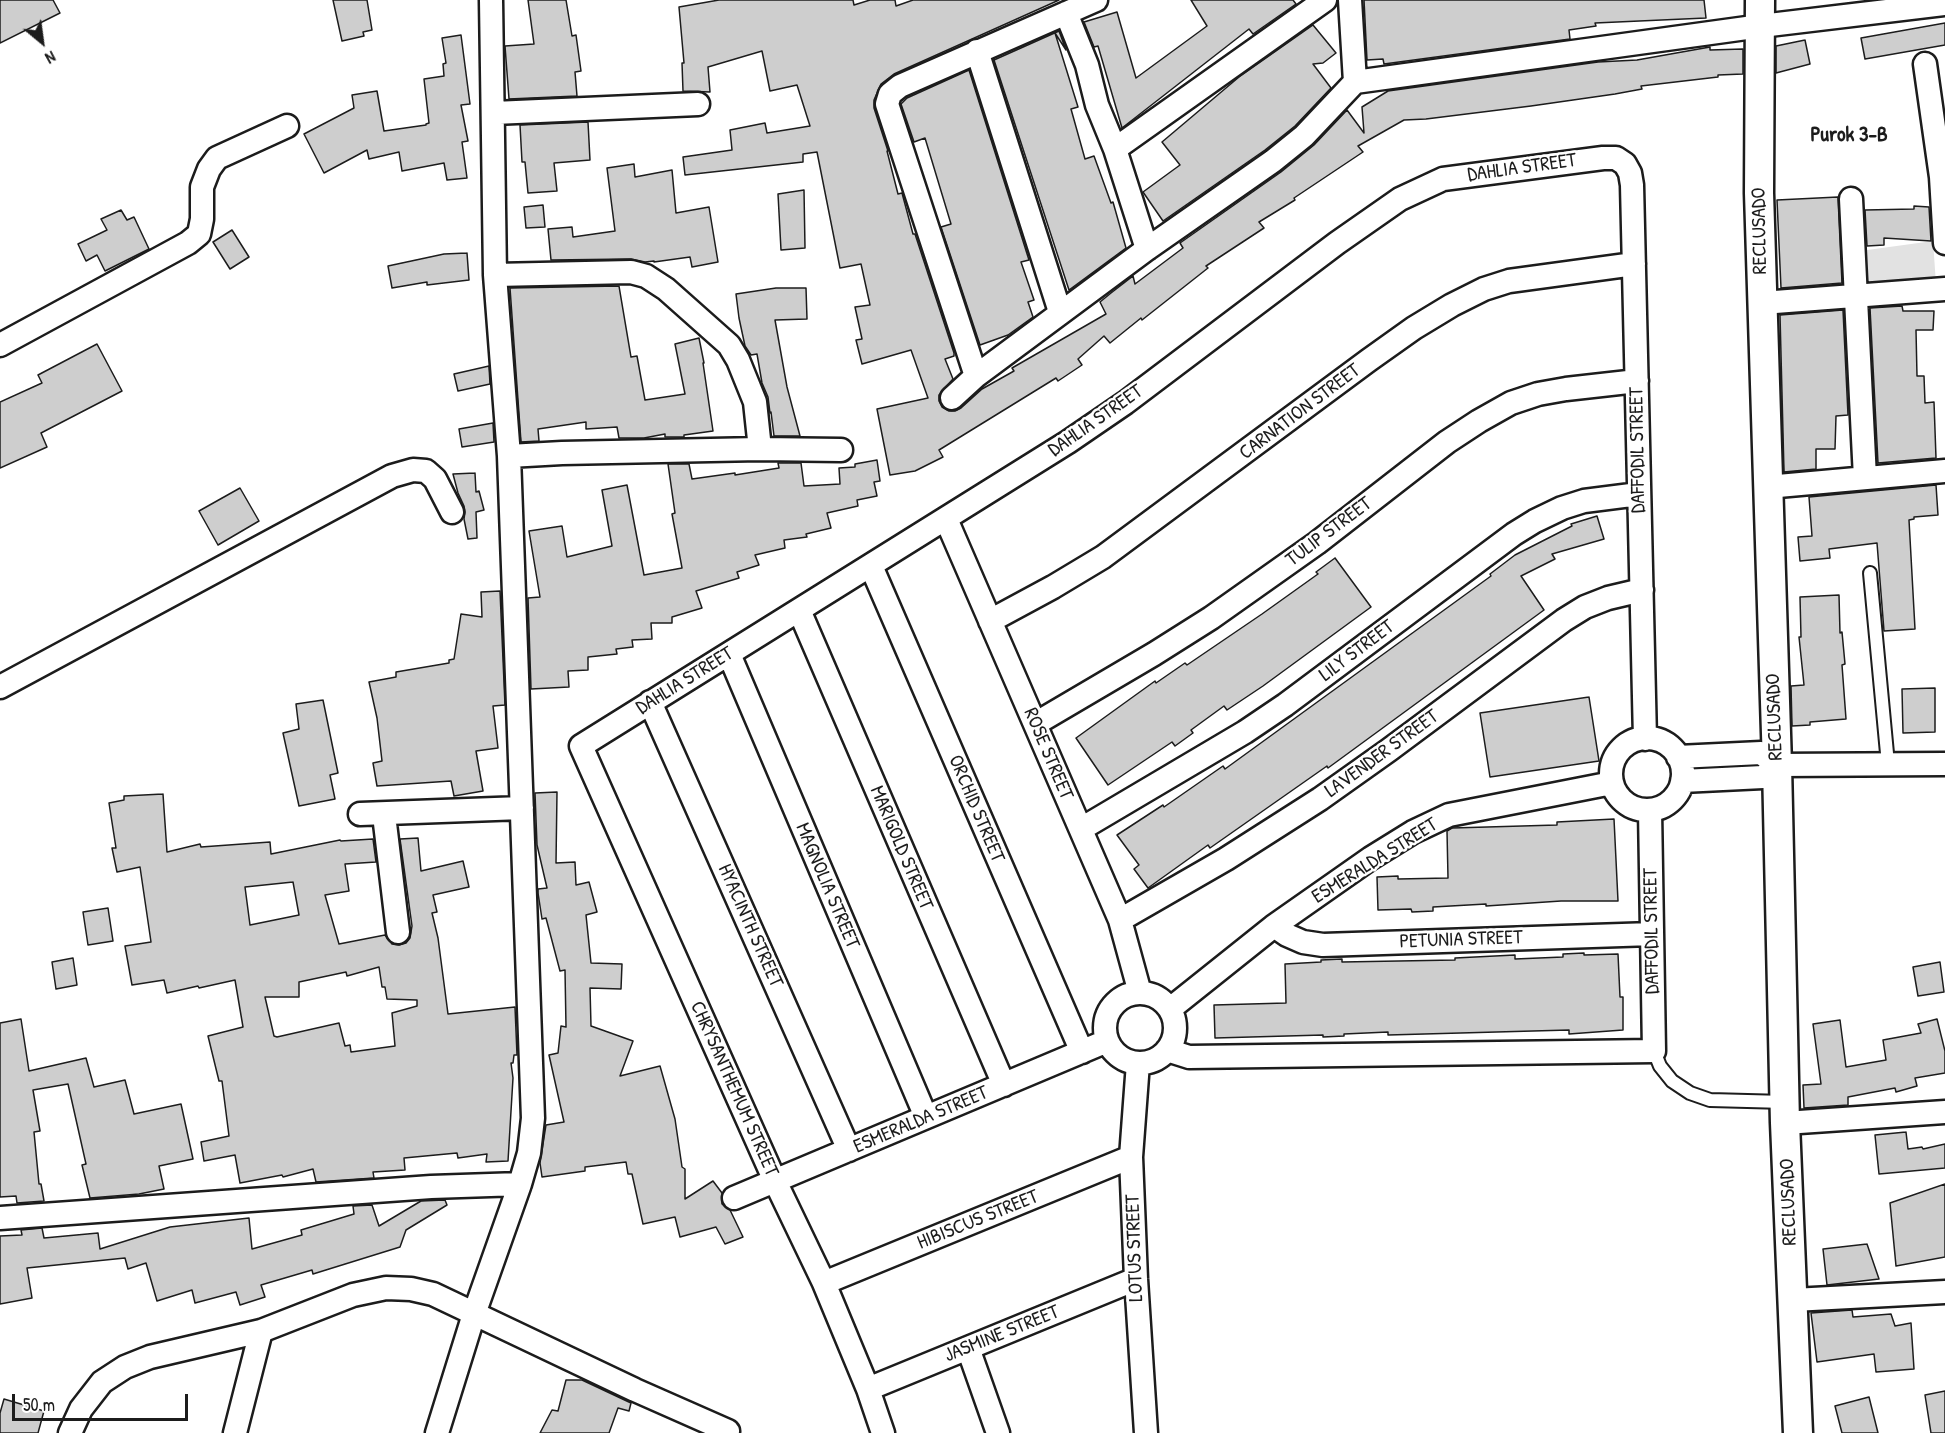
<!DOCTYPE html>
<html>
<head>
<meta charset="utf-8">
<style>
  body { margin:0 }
  #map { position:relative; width:1945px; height:1433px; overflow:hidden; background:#fff; font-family:"Patrick Hand",sans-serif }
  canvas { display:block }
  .north { position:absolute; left:12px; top:12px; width:60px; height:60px; -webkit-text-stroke:4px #fff; paint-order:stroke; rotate:151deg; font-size:16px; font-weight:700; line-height:24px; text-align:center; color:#1c1c1c }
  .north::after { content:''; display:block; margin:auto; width:21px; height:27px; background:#1c1c1c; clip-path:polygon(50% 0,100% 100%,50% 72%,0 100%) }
  .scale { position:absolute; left:12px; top:1394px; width:176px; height:27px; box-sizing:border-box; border:3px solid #1c1c1c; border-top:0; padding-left:8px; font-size:18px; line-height:21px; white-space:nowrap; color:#1c1c1c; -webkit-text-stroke:4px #fff; paint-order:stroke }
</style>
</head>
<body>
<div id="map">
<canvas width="1945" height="1433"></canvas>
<div class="north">N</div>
<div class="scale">50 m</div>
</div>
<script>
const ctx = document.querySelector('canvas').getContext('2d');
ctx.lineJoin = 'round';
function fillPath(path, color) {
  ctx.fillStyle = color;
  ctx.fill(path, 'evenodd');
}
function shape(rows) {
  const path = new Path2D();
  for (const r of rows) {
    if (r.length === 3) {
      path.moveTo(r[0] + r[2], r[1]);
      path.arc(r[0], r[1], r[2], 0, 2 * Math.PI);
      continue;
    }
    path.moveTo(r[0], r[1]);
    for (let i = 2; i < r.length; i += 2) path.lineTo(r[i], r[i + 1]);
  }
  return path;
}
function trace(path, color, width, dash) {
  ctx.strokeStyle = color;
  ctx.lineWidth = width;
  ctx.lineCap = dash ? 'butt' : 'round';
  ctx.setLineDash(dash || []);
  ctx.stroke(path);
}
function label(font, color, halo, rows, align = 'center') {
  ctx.font = font + ' "Patrick Hand",sans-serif';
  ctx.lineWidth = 5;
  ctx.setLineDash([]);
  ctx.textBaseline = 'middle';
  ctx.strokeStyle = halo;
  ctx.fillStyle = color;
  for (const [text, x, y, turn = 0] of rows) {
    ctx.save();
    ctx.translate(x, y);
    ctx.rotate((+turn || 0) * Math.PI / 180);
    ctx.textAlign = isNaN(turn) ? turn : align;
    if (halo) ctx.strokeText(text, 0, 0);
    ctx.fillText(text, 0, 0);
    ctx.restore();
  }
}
fillPath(shape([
  [1933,241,1936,284,1864,292,1860,251]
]), '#e2e2e2');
const building = shape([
  [0,0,53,0,60,13,0,43,0,0],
  [333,0,367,0,372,30,363,32,364,36,342,41,333,0],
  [528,0,566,0,572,36,576,35,581,71,575,72,577,96,509,99,505,46,534,44,528,0],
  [719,0,853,0,854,5,870,0,895,0,896,6,913,0,1059,0,894,74,881,84,874,100,874,108,888,151,887,151,898,194,902,193,913,234,915,234,954,353,954,356,945,359,953,379,939,395,939,401,942,407,949,411,955,411,961,408,982,389,1014,371,1012,368,1106,314,1100,302,1111,293,1133,276,1135,284,1183,248,1180,243,1281,172,1314,145,1347,110,1364,133,1362,107,1388,91,1598,62,1637,60,1710,47,1710,50,1743,49,1743,74,1718,75,1718,77,1641,86,1642,89,1615,94,1531,106,1426,119,1404,120,1358,146,1363,152,1294,198,1295,200,1259,222,1264,228,1206,266,1208,268,1142,320,1141,318,1110,343,1104,336,1078,359,1082,365,1058,381,1056,378,939,450,943,457,915,471,890,475,877,409,928,398,911,350,862,364,856,340,862,339,855,307,870,305,861,264,840,268,817,152,803,154,803,162,685,175,683,157,732,150,730,130,765,123,767,133,810,126,797,85,770,91,762,51,708,67,710,92,683,91,682,63,684,63,679,7,719,0],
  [1191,0,1293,0,1296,4,1253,34,1249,29,1122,128,1098,46,1094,47,1084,22,1117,12,1136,78,1207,26,1191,0],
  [1364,0,1704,0,1706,18,1595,23,1596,26,1569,30,1570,39,1384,64,1383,59,1367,60,1364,0],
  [1945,23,1945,45,1865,59,1861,38,1945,23],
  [1313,25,1336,53,1323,63,1313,64,1331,88,1295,126,1265,150,1163,221,1143,192,1180,165,1162,142,1239,77,1313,25],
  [1059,31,1066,50,1055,33,1078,107,1071,109,1085,159,1094,156,1111,203,1113,202,1126,248,1069,290,994,60,1059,31],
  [461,35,470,104,461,105,468,141,462,142,467,178,447,180,444,163,402,171,399,152,369,159,367,150,324,173,304,134,354,108,352,95,377,91,384,131,426,125,426,124,429,123,424,79,444,76,443,64,446,63,442,38,461,35],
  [1805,40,1810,64,1776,73,1776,46,1805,40],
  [969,70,1029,260,1021,262,1034,300,1028,302,1033,317,1008,335,980,345,941,227,951,224,925,138,914,142,901,104,907,98,969,70],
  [588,122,590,160,554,163,557,191,528,193,525,162,522,162,520,125,588,122],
  [634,164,635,177,672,170,676,213,709,207,718,262,692,267,690,257,654,262,654,261,645,262,631,259,551,260,548,229,572,227,573,237,615,231,607,168,634,164],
  [804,190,805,248,781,250,778,194,804,190],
  [1838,197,1842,283,1781,288,1777,200,1838,197],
  [543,205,545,227,526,228,524,207,543,205],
  [1914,206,1929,207,1931,241,1884,238,1884,245,1867,246,1865,210,1914,209,1914,206],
  [121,210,127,220,134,217,149,249,105,271,97,255,86,261,78,244,107,230,101,219,121,210],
  [232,230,249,257,230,269,213,242,232,230],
  [467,253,469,280,427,285,427,282,392,288,388,266,444,254,467,253],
  [619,286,631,357,637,356,645,400,685,394,675,344,699,338,704,363,703,363,713,431,684,435,684,437,665,437,665,434,644,438,619,438,617,427,586,429,586,422,538,429,539,441,521,442,510,288,619,286],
  [776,288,806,288,807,319,775,320,787,387,800,436,774,436,771,412,770,413,768,397,762,383,757,354,751,355,745,346,739,318,736,294,776,288],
  [1902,306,1903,311,1934,311,1933,330,1916,330,1917,376,1924,376,1925,403,1934,402,1936,458,1878,463,1870,308,1902,306],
  [1843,310,1848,415,1836,416,1835,449,1816,449,1816,469,1784,472,1780,315,1843,310],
  [97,344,122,391,41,433,47,447,0,468,0,402,42,383,38,375,97,344],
  [489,366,490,384,458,391,454,374,489,366],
  [493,423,494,442,462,447,459,429,493,423],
  [877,460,880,481,874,482,877,496,857,500,858,506,827,513,831,528,806,534,807,537,784,540,785,548,755,555,759,565,737,572,739,578,696,591,702,608,672,617,672,623,651,623,652,639,632,640,633,647,616,649,617,654,588,657,588,670,568,671,569,687,531,689,528,598,540,597,529,531,562,526,567,557,612,546,602,490,627,485,644,575,682,568,672,514,675,513,668,464,689,464,692,479,735,473,735,475,779,468,778,463,801,463,804,486,840,484,839,468,855,467,855,464,877,460],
  [475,473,476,492,479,491,484,510,476,512,477,538,468,539,464,519,465,512,464,506,458,493,453,474,475,473],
  [1936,485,1938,515,1914,517,1914,519,1909,520,1915,629,1884,631,1877,543,1829,549,1830,558,1800,561,1798,537,1812,536,1809,497,1936,485],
  [240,488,259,521,218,545,199,511,240,488],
  [1597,516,1604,539,1552,554,1555,559,1521,576,1544,610,1328,768,1327,766,1210,848,1208,845,1148,888,1134,869,1139,865,1117,835,1163,805,1164,807,1223,766,1225,769,1491,576,1490,574,1515,555,1572,526,1571,524,1597,516],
  [1335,558,1371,607,1263,686,1227,710,1224,706,1191,730,1193,733,1175,746,1172,742,1108,785,1076,738,1155,681,1156,683,1185,663,1187,665,1262,614,1318,574,1316,572,1335,558],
  [500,591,505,705,493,706,498,748,476,751,483,791,454,796,451,781,377,786,373,763,382,761,377,718,369,682,396,677,396,672,449,663,449,660,454,659,461,614,482,617,481,592,500,591],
  [1839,595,1840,633,1842,632,1845,664,1842,665,1846,719,1810,722,1810,725,1792,726,1791,686,1804,685,1799,637,1801,637,1800,597,1839,595],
  [1935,688,1935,732,1903,733,1902,689,1935,688],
  [1589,697,1599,761,1490,777,1480,713,1589,697],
  [323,700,338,773,330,775,335,799,299,806,283,733,299,729,296,704,323,700],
  [557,792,556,863,575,862,576,885,589,882,597,912,586,915,591,963,622,964,621,989,590,988,591,1026,633,1041,620,1076,660,1066,675,1119,682,1167,685,1169,685,1199,713,1181,722,1193,722,1204,730,1210,743,1237,725,1244,716,1227,680,1237,675,1217,643,1224,632,1174,628,1174,626,1162,585,1167,585,1171,542,1177,540,1163,546,1125,564,1122,549,1055,558,1053,561,1026,566,1027,565,970,560,971,546,918,542,919,538,893,538,889,547,888,537,845,535,793,557,792],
  [163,794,167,852,200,844,201,847,270,842,271,854,340,840,341,841,373,839,376,862,345,864,349,891,325,895,339,944,385,935,392,944,399,945,406,943,410,938,412,926,400,839,418,838,421,871,463,861,469,887,433,895,437,912,432,913,438,938,448,1014,515,1007,517,1055,514,1055,513,1063,511,1063,513,1078,508,1161,486,1162,487,1154,458,1158,457,1153,404,1158,405,1170,373,1172,374,1178,316,1182,313,1169,283,1177,282,1175,240,1183,235,1155,204,1161,201,1142,229,1136,222,1081,219,1081,208,1036,243,1027,235,980,199,988,198,986,167,993,164,980,132,985,125,946,151,942,140,867,117,872,112,848,116,848,109,803,124,800,124,796,163,794],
  [293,882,299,915,250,925,245,887,293,882],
  [379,967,382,987,385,987,387,999,417,1000,417,1006,392,1013,395,1046,351,1052,350,1045,345,1046,339,1023,277,1037,274,1036,265,997,299,997,299,982,346,972,347,976,379,967],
  [1614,819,1618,901,1561,901,1486,906,1486,904,1433,907,1433,911,1412,912,1411,909,1378,910,1377,877,1398,876,1398,879,1448,878,1447,831,1452,828,1557,825,1557,822,1614,819],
  [108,908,113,941,88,945,83,912,108,908],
  [1584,953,1584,955,1618,954,1620,997,1623,997,1623,1030,1569,1034,1569,1030,1388,1035,1388,1032,1344,1034,1344,1036,1323,1037,1323,1035,1215,1038,1214,1005,1286,1003,1285,964,1321,962,1321,960,1342,959,1342,962,1455,960,1455,958,1515,955,1515,959,1563,957,1563,954,1584,953],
  [73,958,77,985,56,989,52,962,73,958],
  [1940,962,1944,992,1918,996,1913,967,1940,962],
  [21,1019,29,1071,86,1058,94,1087,125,1080,134,1114,181,1104,193,1159,159,1166,164,1189,139,1194,90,1198,82,1165,86,1164,68,1084,33,1090,40,1131,34,1132,39,1184,41,1184,44,1201,17,1203,16,1196,0,1197,0,1023,21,1019],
  [1937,1019,1945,1051,1945,1073,1915,1078,1917,1086,1896,1092,1895,1088,1848,1097,1848,1105,1804,1108,1803,1085,1821,1084,1813,1024,1840,1020,1846,1067,1886,1060,1883,1040,1921,1033,1918,1024,1937,1019],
  [1906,1132,1908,1149,1922,1147,1923,1149,1945,1144,1945,1168,1879,1174,1875,1135,1906,1132],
  [1945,1184,1945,1257,1896,1266,1890,1203,1945,1184],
  [445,1200,447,1205,406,1230,400,1247,313,1274,312,1270,261,1285,265,1297,240,1305,236,1292,195,1303,192,1290,157,1301,146,1263,128,1269,125,1258,27,1268,32,1298,0,1304,0,1236,22,1235,21,1230,42,1228,44,1238,98,1233,100,1249,170,1227,249,1218,252,1249,302,1235,301,1230,354,1214,353,1206,372,1205,379,1226,421,1201,445,1200],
  [1867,1244,1879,1279,1827,1285,1823,1249,1867,1244],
  [1852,1310,1853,1317,1891,1314,1895,1326,1911,1323,1914,1369,1876,1372,1874,1354,1817,1362,1811,1313,1852,1310],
  [566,1380,582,1380,631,1403,629,1411,618,1408,609,1433,540,1433,552,1410,558,1411,566,1380],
  [1945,1391,1945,1433,1931,1433,1925,1395,1945,1391],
  [1869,1397,1878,1433,1842,1433,1835,1406,1869,1397],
  [4,1399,44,1411,38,1433,0,1433,0,1413,4,1399]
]);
fillPath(building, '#cecece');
trace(building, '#1c1c1c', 1.5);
const service = shape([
  [1870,573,1888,764],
  [1654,1051,1660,1066,1672,1081,1690,1093,1710,1100,1785,1102]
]);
const minor = shape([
  [1096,0,900,86,890,94,887,104,976,376,1147,249,1273,161,1304,136,1355,82,1761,26,1945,4],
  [1350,0,1355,82],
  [1066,13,1087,65,1097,105,1115,149],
  [977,51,1060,312],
  [1925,64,1941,177,1945,243],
  [494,113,698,104],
  [1851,199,1865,478],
  [1147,249,1115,149,1325,0],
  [495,275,631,272,646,276,666,289,729,345,738,360,755,402,760,449],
  [1762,303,1945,289],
  [0,345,188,243,199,234,202,219,202,187,209,169,217,158,287,126],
  [952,398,976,376],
  [509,456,562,453,760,449,841,450],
  [1767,487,1945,471],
  [946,519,1120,920,1140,993],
  [871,566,1082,1052],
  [799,610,1004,1085],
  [990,621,1053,587,1103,557,1369,360,1414,328,1452,305,1484,289,1509,281,1634,264],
  [729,654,926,1117],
  [0,687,392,476,413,470,426,471,435,479,452,512],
  [650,702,849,1150],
  [1035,724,1154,654,1211,618,1317,543,1447,442,1479,421,1511,403,1538,394,1566,389,1637,381],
  [1647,774,36],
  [1678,757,1761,753,1777,765,1945,764],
  [1682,781,1763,777,1777,765],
  [360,814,522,808],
  [384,815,398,932],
  [1081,829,1245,732,1285,705,1514,534,1535,521,1562,508,1584,501,1639,494],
  [1120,920,1226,859,1320,799,1389,750,1564,620,1585,607,1608,598,1642,590],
  [1274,926,1287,935,1303,942,1323,945,1652,934],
  [1140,1028,35],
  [1170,1009,1274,926,1371,858,1413,832,1449,815,1612,783],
  [1167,1050,1189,1057,1654,1051,1650,810],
  [1138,1063,1131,1157,1136,1279,1146,1433],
  [1785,1123,1945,1112],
  [734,1198,1107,1041],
  [0,1218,431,1187,520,1184],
  [824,1283,1131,1157],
  [1793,1300,1945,1292],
  [968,1348,998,1433],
  [868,1389,1136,1279],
  [70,1433,81,1409,102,1382,125,1367,150,1357,261,1331,353,1295,386,1288,411,1289,433,1294,635,1390,728,1431],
  [235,1433,261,1331],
  [437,1433,474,1314,520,1184,529,1153,533,1118,509,456,495,275,491,0],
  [883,1433,868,1389,824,1283,775,1181,581,746,1068,442,1125,403,1337,243,1400,199,1443,179,1603,158,1616,158,1625,164,1630,173,1632,185,1645,739]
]);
const tertiary = shape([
  [1760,0,1759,193,1777,765,1785,1123,1798,1433]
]);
trace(service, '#1c1c1c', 16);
trace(minor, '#1c1c1c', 27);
trace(tertiary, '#1c1c1c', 33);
trace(service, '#fff', 12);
trace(minor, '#fff', 22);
trace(tertiary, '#fff', 28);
label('20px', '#1c1c1c', '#fff', [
  ["DAHLIA STREET",1522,168,-8],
  ["RECLUSADO",1760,231,-91],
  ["CARNATION STREET",1300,412,-37],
  ["DAHLIA STREET",1096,421,-35],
  ["DAFFODIL STREET",1638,450,-91],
  ["TULIP STREET",1329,532,-37],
  ["LILY STREET",1357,651,-37],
  ["DAHLIA STREET",685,681,-32],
  ["RECLUSADO",1775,717,-92],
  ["ROSE STREET",1048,754,67],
  ["LAVENDER STREET",1382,754,-36],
  ["ORCHID STREET",976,809,67],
  ["MARIGOLD STREET",901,848,67],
  ["ESMERALDA STREET",1375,861,-32],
  ["MAGNOLIA STREET",827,886,67],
  ["HYACINTH STREET",750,926,66],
  ["DAFFODIL STREET",1652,931,-91],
  ["PETUNIA STREET",1461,940,-2],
  ["CHRYSANTHEMUM STREET",734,1089,66],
  ["ESMERALDA STREET",921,1120,-23],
  ["RECLUSADO",1789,1202,-92],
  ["HIBISCUS STREET",978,1220,-22],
  ["LOTUS STREET",1135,1248,-92],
  ["JASMINE STREET",1002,1334,-22]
]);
label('bold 21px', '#1c1c1c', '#fff', [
  ["Purok 3-B",1849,135]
]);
</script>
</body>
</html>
